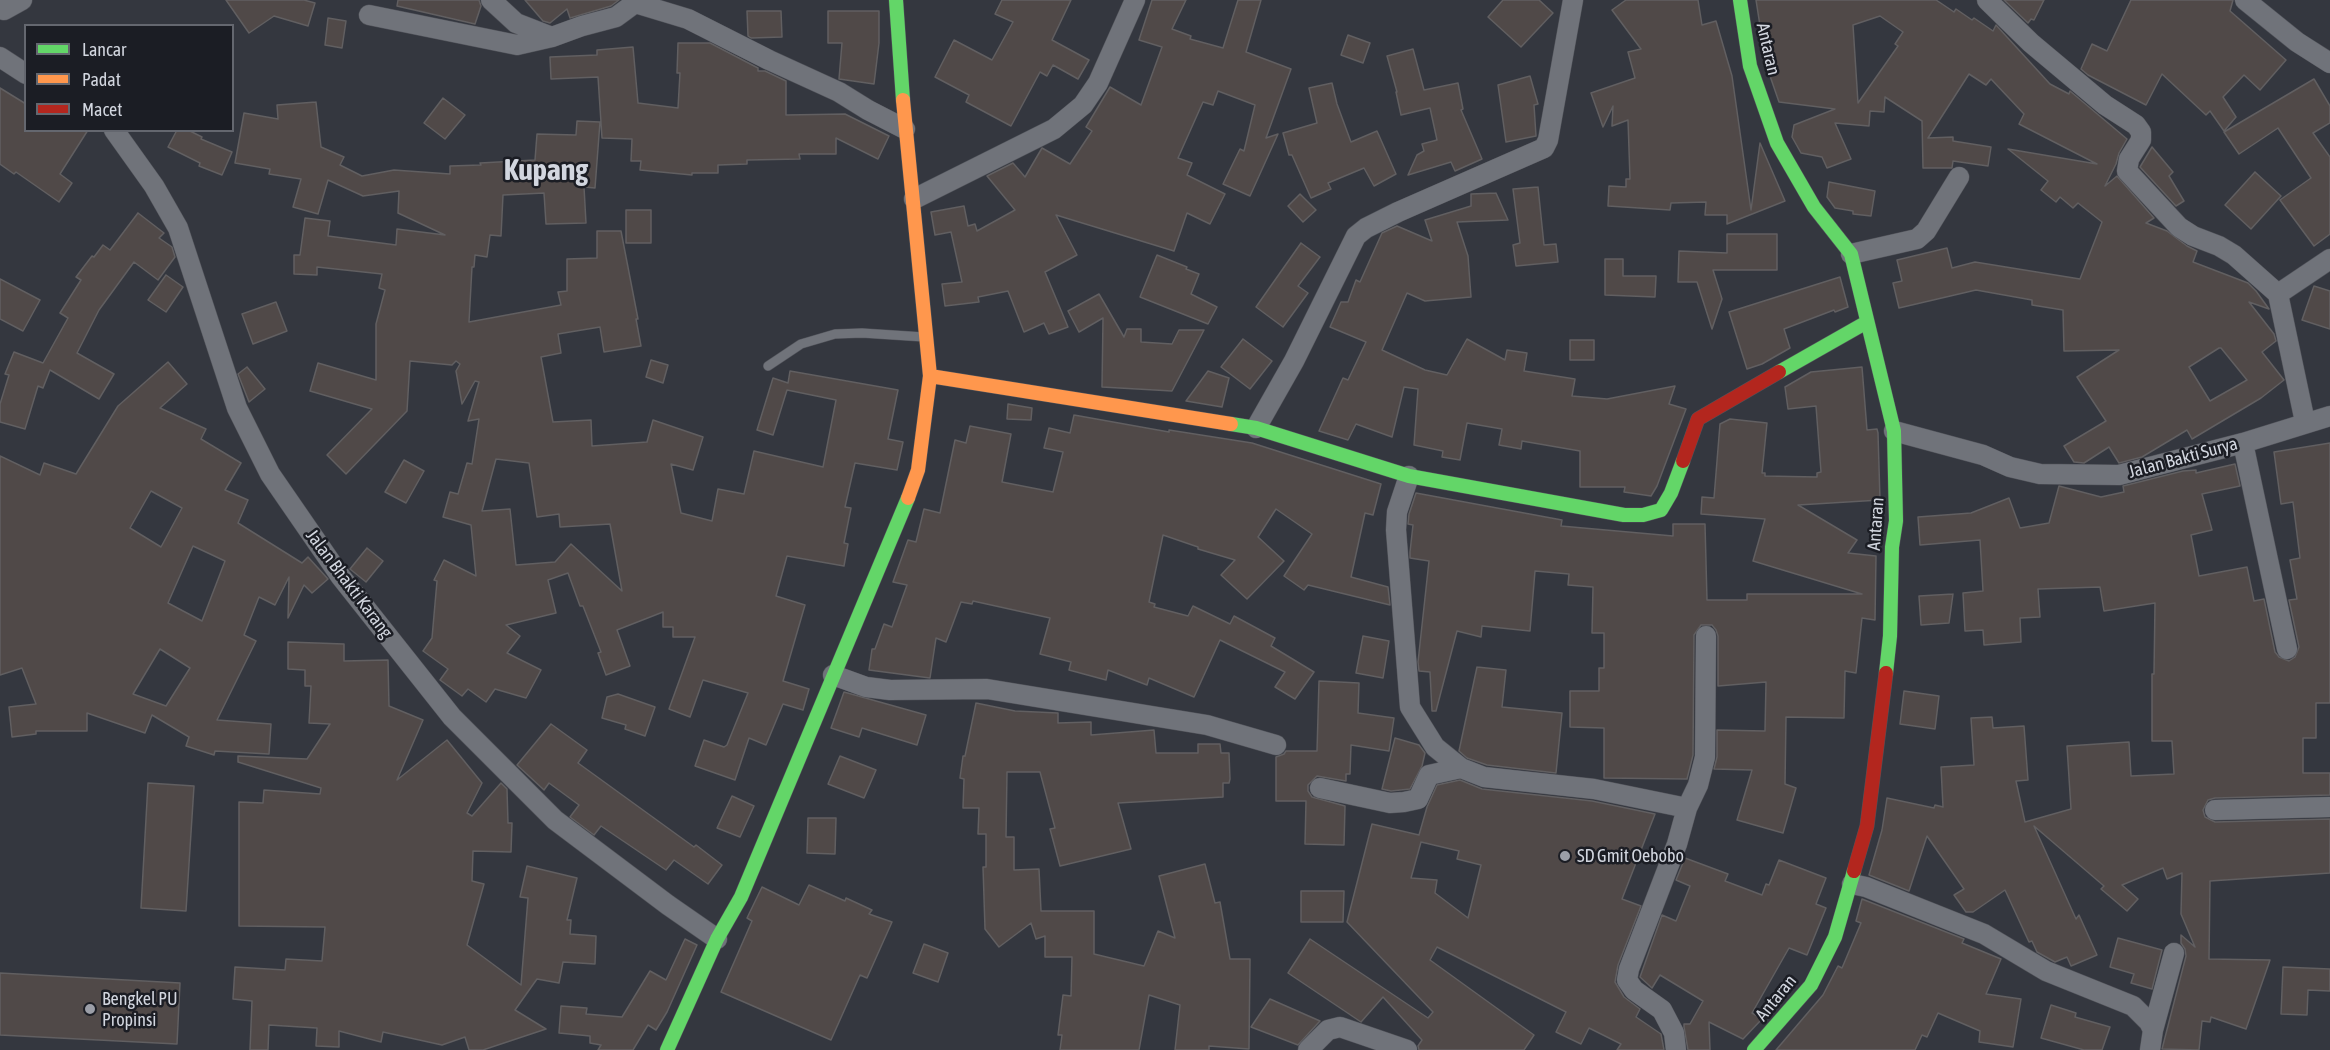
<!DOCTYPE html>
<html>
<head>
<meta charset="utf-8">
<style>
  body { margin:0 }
  #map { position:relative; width:2330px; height:1050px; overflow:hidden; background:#34373f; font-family:"Asap Condensed",sans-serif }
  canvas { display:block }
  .legend { position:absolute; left:24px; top:24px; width:210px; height:108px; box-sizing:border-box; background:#1b1d24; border:2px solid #64676f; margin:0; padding:8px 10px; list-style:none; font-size:18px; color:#d2d6df }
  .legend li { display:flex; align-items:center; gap:12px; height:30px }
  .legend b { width:30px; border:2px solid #64676f }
</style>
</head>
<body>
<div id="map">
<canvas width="2330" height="1050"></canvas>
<ul class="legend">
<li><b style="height:8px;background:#63d668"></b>Lancar</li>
<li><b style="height:8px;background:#ff974d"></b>Padat</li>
<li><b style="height:8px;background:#b3261e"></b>Macet</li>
</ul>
</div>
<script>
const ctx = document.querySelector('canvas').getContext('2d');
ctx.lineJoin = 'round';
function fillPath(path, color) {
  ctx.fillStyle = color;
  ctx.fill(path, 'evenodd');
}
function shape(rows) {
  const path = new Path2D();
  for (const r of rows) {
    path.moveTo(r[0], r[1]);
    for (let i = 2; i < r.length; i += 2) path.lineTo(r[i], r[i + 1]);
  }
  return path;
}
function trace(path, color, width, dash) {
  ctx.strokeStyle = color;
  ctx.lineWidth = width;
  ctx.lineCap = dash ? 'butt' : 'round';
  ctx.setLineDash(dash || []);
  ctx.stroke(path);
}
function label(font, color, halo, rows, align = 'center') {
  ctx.font = font + ' "Asap Condensed",sans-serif';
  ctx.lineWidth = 5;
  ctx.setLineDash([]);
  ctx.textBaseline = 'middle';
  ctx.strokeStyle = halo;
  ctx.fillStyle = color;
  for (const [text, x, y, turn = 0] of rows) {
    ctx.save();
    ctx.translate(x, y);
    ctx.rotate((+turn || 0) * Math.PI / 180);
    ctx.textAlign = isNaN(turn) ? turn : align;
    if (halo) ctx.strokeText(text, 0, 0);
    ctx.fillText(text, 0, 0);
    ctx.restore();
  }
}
const building = shape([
  [226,0,304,0,315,3,308,26,274,16,249,33,226,0],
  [398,0,479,0,481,6,475,24,397,6,398,0],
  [525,0,619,0,611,6,570,18,567,9,550,23,543,21,525,0],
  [1002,0,1071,0,1052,40,1089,60,1078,79,1053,65,1047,76,1040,72,1011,126,966,102,969,95,935,77,954,40,992,60,1013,22,995,14,1002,0],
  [1152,0,1186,0,1172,29,1191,36,1190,39,1223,48,1238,0,1261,0,1246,52,1291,69,1266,138,1278,134,1250,196,1223,184,1240,149,1244,151,1255,105,1218,91,1213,105,1203,102,1178,158,1192,163,1187,175,1225,194,1210,224,1187,213,1174,251,1056,215,1077,255,1045,272,1068,327,1049,334,1044,323,1024,332,1008,291,978,297,979,302,945,306,942,284,962,282,951,232,935,235,931,212,964,206,968,226,975,224,977,231,1015,210,987,176,1013,163,1025,177,1042,148,1070,164,1092,131,1086,127,1110,87,1141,105,1162,47,1139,40,1152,0],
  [1503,0,1539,0,1553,13,1521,47,1488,17,1503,0],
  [1626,0,1698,0,1702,25,1716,21,1732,76,1751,210,1760,143,1785,201,1727,224,1727,215,1705,215,1706,202,1671,203,1670,210,1608,206,1609,186,1626,187,1626,179,1630,179,1628,120,1612,126,1613,106,1603,127,1591,93,1635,78,1628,52,1641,49,1612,10,1626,0],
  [1756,0,1936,0,1954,12,1956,9,1972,20,1974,18,1993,31,1996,25,2050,84,2069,94,2070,91,2127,139,2119,153,2116,164,2105,186,2117,176,2154,218,2146,223,2167,231,2187,246,2197,251,2193,262,2248,283,2256,291,2269,309,2249,302,2274,334,2276,341,2262,352,2284,380,2261,398,2192,439,2187,430,2142,457,2119,463,2109,447,2084,463,2074,462,2064,446,2106,421,2077,377,2119,350,2064,351,2063,310,2032,305,2032,300,1976,290,1899,308,1893,283,1902,281,1897,260,1947,248,1952,268,1975,262,2080,279,2102,222,2078,203,2073,208,2060,197,2056,202,2041,190,2048,181,2008,149,2097,164,2019,124,2024,114,1991,79,1986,85,1969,74,1928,138,1953,137,1953,141,1991,147,1988,166,1953,161,1952,168,1923,168,1922,121,1885,97,1884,112,1870,111,1869,126,1835,123,1851,159,1827,168,1822,157,1801,153,1792,137,1794,125,1835,109,1779,102,1770,76,1773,57,1765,58,1756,0],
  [1880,16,1903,32,1895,44,1898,46,1858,103,1853,25,1880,16],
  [2219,348,2221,348,2247,380,2210,401,2189,367,2219,348],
  [2004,0,2044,0,2034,20,2031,19,2028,23,2004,0],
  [2131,0,2233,0,2230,11,2286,60,2260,90,2244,75,2223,97,2236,117,2224,131,2210,111,2206,115,2162,74,2146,105,2088,75,2081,69,2092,44,2107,51,2131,0],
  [747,11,781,11,782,37,751,38,748,36,747,11],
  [828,11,879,11,879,43,874,84,839,79,842,43,828,43,828,11],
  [328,18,346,21,342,48,325,45,328,18],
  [1348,35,1370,43,1363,63,1341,55,1348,35],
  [678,43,710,43,758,68,758,71,765,71,786,81,786,115,845,114,889,136,878,159,836,138,836,154,799,154,800,159,747,160,747,164,718,165,718,173,692,173,692,175,640,170,641,161,631,161,632,139,602,138,598,77,551,79,550,57,597,55,597,50,633,47,638,103,678,108,680,73,677,73,678,43],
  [1413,49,1424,90,1458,83,1463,109,1461,110,1482,159,1455,171,1451,162,1408,175,1417,155,1424,151,1422,144,1437,140,1430,108,1401,115,1396,92,1397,92,1387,56,1413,49],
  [1530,76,1538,104,1534,105,1536,136,1506,142,1498,85,1530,76],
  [2314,79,2330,106,2330,123,2313,133,2330,157,2330,234,2314,246,2280,200,2311,178,2278,128,2239,154,2224,132,2314,79],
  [1332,83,1337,104,1351,142,1377,131,1396,174,1374,186,1364,168,1328,183,1331,189,1311,198,1292,155,1289,155,1283,133,1317,123,1309,88,1332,83],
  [0,88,26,104,26,130,88,130,60,174,72,183,59,202,16,172,14,174,0,164,0,88],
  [443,98,465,115,445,139,424,123,443,98],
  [316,102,321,147,344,157,340,165,362,176,394,170,450,174,450,166,481,165,480,163,535,160,537,134,576,135,577,121,600,122,595,188,584,187,586,223,546,224,544,193,503,195,501,236,490,235,487,257,475,255,474,267,472,267,469,322,561,305,558,292,567,291,567,259,597,258,597,231,621,231,638,319,636,319,641,346,604,352,600,327,558,334,561,353,541,357,553,422,591,420,592,446,647,442,653,420,703,437,693,470,671,464,681,513,712,521,718,489,744,494,754,451,823,467,836,400,787,390,773,435,757,430,773,378,788,383,790,371,898,390,888,439,903,442,897,470,855,463,845,507,851,508,844,543,848,544,844,566,787,556,776,596,805,605,783,681,809,689,803,710,783,704,766,745,749,738,735,780,695,766,704,740,724,747,727,745,748,693,703,680,690,717,669,709,695,637,673,637,673,627,663,627,663,612,617,630,630,666,606,675,598,653,601,652,583,606,580,606,568,573,548,580,556,613,506,625,520,636,507,653,541,670,526,698,495,689,486,702,468,689,462,696,440,680,448,669,423,651,432,638,437,581,434,580,444,560,476,576,471,525,443,517,450,492,458,494,467,463,472,464,479,419,468,421,479,382,475,381,462,404,456,371,460,364,456,361,452,365,410,361,407,411,346,474,327,455,372,409,310,391,318,363,376,380,376,324,385,290,379,288,382,274,317,267,317,275,294,274,294,255,300,255,305,218,330,221,328,236,396,245,397,229,445,235,398,213,399,191,363,196,328,180,318,214,293,207,301,179,269,174,270,169,235,163,244,113,278,119,277,105,316,102],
  [496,459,529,463,537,517,559,514,560,527,610,524,622,591,571,544,555,562,516,565,510,509,482,511,496,459],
  [177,130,188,130,202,137,201,139,232,152,222,175,199,166,200,163,168,147,177,130],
  [2152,147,2173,172,2169,176,2184,201,2176,206,2140,167,2152,147],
  [2255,172,2281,196,2251,229,2225,205,2255,172],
  [1829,182,1875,191,1871,216,1853,214,1853,211,1835,208,1827,197,1829,182],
  [1538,187,1544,245,1556,244,1558,262,1516,266,1513,245,1520,243,1513,189,1538,187],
  [1496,193,1508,220,1457,222,1468,256,1471,297,1425,301,1407,293,1382,350,1425,370,1447,375,1467,339,1505,360,1507,350,1527,353,1524,371,1575,379,1572,396,1607,399,1675,386,1669,404,1686,409,1657,486,1651,496,1624,492,1625,487,1580,487,1580,451,1522,441,1521,449,1499,445,1502,429,1467,423,1460,460,1442,457,1443,451,1414,445,1418,389,1404,387,1392,437,1356,424,1348,440,1319,431,1343,378,1348,380,1366,342,1330,327,1341,302,1348,302,1356,280,1360,282,1382,233,1397,226,1432,241,1425,220,1471,206,1471,194,1496,193],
  [1300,194,1316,210,1303,222,1288,206,1300,194],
  [626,210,651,210,651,243,626,243,626,210],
  [138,213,164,233,159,238,172,247,175,257,158,280,134,262,99,310,77,353,114,374,99,399,50,370,43,388,38,386,25,429,0,422,0,404,9,375,5,374,14,352,43,363,68,318,60,313,81,280,76,277,92,256,94,257,103,245,110,250,138,213],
  [1727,234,1777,234,1777,270,1713,270,1722,299,1712,329,1697,282,1678,282,1679,251,1727,253,1727,234],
  [1301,243,1320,257,1298,286,1308,293,1283,327,1256,307,1301,243],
  [1157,255,1187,267,1186,269,1199,274,1191,294,1217,307,1208,324,1140,297,1157,255],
  [1605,259,1623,259,1623,276,1656,276,1655,297,1605,295,1605,259],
  [166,275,183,287,166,312,148,300,166,275],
  [1840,277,1848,307,1835,312,1834,310,1784,329,1790,348,1762,364,1747,369,1729,312,1840,277],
  [0,279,40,300,23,331,0,319,0,279],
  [2314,286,2330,291,2330,329,2302,320,2314,286],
  [1099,294,1124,337,1127,329,1141,329,1141,342,1172,344,1179,330,1204,330,1172,391,1102,387,1103,318,1079,332,1068,311,1099,294],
  [276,302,287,331,253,344,242,314,276,302],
  [1243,339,1272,361,1250,389,1221,367,1243,339],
  [1570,340,1594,340,1594,360,1570,360,1570,340],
  [651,360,668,365,663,383,646,377,651,360],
  [168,362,187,384,160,408,206,429,201,439,241,463,225,490,248,500,238,523,302,563,308,557,328,579,312,593,304,585,288,618,289,577,275,605,259,597,244,635,256,641,217,720,271,724,269,754,215,751,214,755,186,746,189,737,152,715,145,733,87,713,87,731,36,731,36,734,12,737,9,707,36,704,22,668,0,675,0,456,40,475,44,463,76,474,118,406,168,362],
  [151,491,182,508,161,547,130,528,151,491],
  [193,546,225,561,202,621,168,603,193,546],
  [160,649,190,668,166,706,133,694,160,649],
  [247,367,265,389,249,402,238,374,247,367],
  [1862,367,1867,430,1877,429,1878,433,1880,500,1798,505,1857,540,1848,553,1876,556,1875,620,1862,618,1856,673,1845,671,1844,718,1786,717,1785,784,1796,788,1783,833,1737,820,1752,770,1714,769,1717,757,1717,730,1765,731,1766,682,1718,686,1718,636,1716,630,1712,625,1701,625,1694,635,1693,755,1687,779,1604,778,1604,728,1570,727,1570,691,1599,691,1599,668,1604,668,1604,633,1592,633,1593,587,1568,585,1569,574,1535,571,1530,631,1482,626,1481,637,1457,631,1436,711,1432,711,1430,672,1419,671,1418,662,1429,561,1410,558,1410,552,1413,525,1408,524,1409,514,1416,493,1562,520,1561,526,1673,536,1673,524,1705,524,1707,600,1747,600,1747,594,1862,594,1753,561,1765,519,1701,514,1702,497,1714,498,1720,424,1730,419,1767,423,1762,473,1765,473,1765,476,1817,477,1817,473,1821,472,1816,406,1788,409,1785,387,1811,372,1862,367],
  [1208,371,1229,378,1222,407,1186,401,1208,371],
  [1008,404,1032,408,1031,420,1007,419,1008,404],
  [1074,415,1169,432,1169,430,1252,443,1381,484,1373,515,1365,513,1351,577,1388,587,1390,605,1308,585,1304,590,1284,576,1312,534,1276,509,1258,537,1284,561,1247,599,1221,575,1235,560,1198,549,1198,547,1163,535,1149,602,1155,604,1154,607,1188,616,1193,606,1230,624,1234,616,1275,638,1271,646,1314,672,1295,699,1275,687,1285,672,1220,640,1194,697,1149,678,1147,685,1108,670,1106,680,1069,670,1071,662,1040,654,1050,618,973,601,972,604,961,602,946,642,936,638,930,678,869,670,872,649,875,649,884,624,892,627,907,585,893,582,908,540,916,542,924,509,940,513,955,440,966,443,970,426,1011,434,1002,482,1053,492,1063,452,1044,448,1049,428,1070,433,1074,415],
  [2330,443,2330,703,2316,703,2316,738,2303,738,2303,773,2330,773,2330,795,2215,798,2208,800,2203,810,2205,817,2215,822,2330,819,2330,873,2210,881,2209,959,2270,960,2246,1029,2211,1017,2210,1022,2202,1021,2199,1050,2162,1049,2186,956,2185,949,2181,943,2181,935,2195,947,2181,914,2182,873,2167,879,2163,868,2122,885,2138,899,2127,911,2101,889,2104,886,2034,826,2076,919,2079,915,2097,955,2071,966,2067,957,2055,962,2037,952,2032,941,2029,942,2005,890,1973,912,1966,912,1954,895,1964,889,1927,836,1909,891,1869,875,1882,830,1887,798,1934,808,1935,805,1943,807,1941,767,1974,765,1971,718,1992,717,1993,728,2024,726,2028,780,2016,781,2025,822,2071,809,2067,746,2129,742,2131,776,2174,774,2172,741,2152,741,2152,674,2154,674,2155,603,2104,611,2100,587,2038,589,2040,617,2020,618,2021,642,1984,645,1983,630,1965,631,1963,593,1983,591,1980,540,1920,545,1918,517,1971,513,2009,498,2020,528,2049,523,2059,486,2101,497,2124,492,2123,486,2183,471,2196,470,2196,473,2235,464,2240,486,2202,494,2212,530,2191,535,2199,576,2247,567,2254,601,2264,599,2275,652,2279,657,2289,661,2295,657,2299,647,2289,600,2297,599,2290,560,2300,558,2293,502,2281,504,2274,452,2330,443],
  [404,460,424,471,406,503,385,492,404,460],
  [367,548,383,561,366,582,350,569,367,548],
  [1953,594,1949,623,1921,625,1919,596,1953,594],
  [1363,636,1389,641,1383,678,1356,673,1363,636],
  [288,642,344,644,344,661,388,660,389,706,423,720,397,780,447,740,482,783,467,813,472,816,501,783,507,789,508,823,512,823,511,852,473,851,472,881,484,884,467,945,521,985,528,898,520,897,527,866,577,878,567,920,571,920,570,934,596,936,595,964,563,962,559,983,537,979,515,1010,546,1029,483,1050,469,1050,465,1037,442,1045,383,1032,381,1042,339,1031,339,1047,316,1046,317,1028,269,1025,268,1050,250,1050,252,1001,233,999,235,967,285,970,286,959,322,961,325,927,239,926,239,802,263,803,264,790,320,794,321,788,238,762,238,756,307,759,330,724,309,723,311,686,305,686,305,670,288,669,288,642],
  [1477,667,1506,670,1502,707,1562,713,1556,773,1487,765,1467,758,1459,751,1477,667],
  [1319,681,1359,683,1358,713,1394,718,1389,751,1351,745,1350,774,1346,774,1346,781,1317,776,1308,785,1308,791,1312,797,1345,806,1344,845,1305,844,1306,801,1276,801,1276,757,1284,754,1286,751,1317,751,1319,681],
  [1904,691,1939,696,1935,729,1900,724,1904,691],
  [844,692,926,715,917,745,862,728,859,737,831,728,844,692],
  [618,694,655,707,645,736,625,729,626,725,602,718,607,697,618,694],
  [976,703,1015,711,1058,713,1058,723,1091,722,1091,735,1154,730,1156,753,1198,753,1198,744,1220,744,1221,753,1229,753,1230,779,1229,783,1223,783,1223,797,1118,803,1131,849,1060,866,1050,829,1055,828,1040,772,1007,772,1006,837,1014,837,1014,870,1039,869,1041,911,1094,911,1094,954,1144,966,1158,931,1175,938,1159,876,1205,864,1215,903,1220,902,1230,959,1250,959,1249,1049,1209,1046,1209,1050,1175,1050,1180,1005,1149,995,1139,1050,1060,1050,1062,1035,1058,1035,1063,995,1071,996,1072,957,1045,957,1045,936,1036,939,1031,923,999,947,985,929,983,867,986,867,986,834,978,834,979,808,963,808,964,779,960,778,963,756,965,756,976,703],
  [551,724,587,750,578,763,694,847,696,845,722,865,708,884,674,860,666,870,601,826,594,835,570,817,579,805,549,783,544,790,517,765,551,724],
  [1395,738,1419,745,1425,753,1422,766,1410,789,1391,791,1382,789,1395,738],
  [840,756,876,770,864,798,828,784,840,756],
  [1460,780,1482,789,1592,801,1655,814,1622,899,1641,906,1618,965,1615,982,1624,997,1640,1009,1636,1017,1661,1034,1664,1050,1617,1050,1621,1044,1589,1028,1581,1044,1556,1032,1566,1012,1437,947,1430,960,1534,1035,1524,1050,1419,1050,1418,1046,1422,1040,1383,997,1361,1022,1288,973,1310,939,1428,1018,1433,1012,1347,922,1372,824,1419,835,1427,807,1437,785,1460,780],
  [1421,842,1459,851,1457,859,1481,865,1468,918,1435,893,1437,880,1411,878,1421,842],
  [148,783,194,786,186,911,141,908,148,783],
  [732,796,754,806,740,837,717,828,732,796],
  [808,818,836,818,835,854,807,853,808,818],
  [1685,858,1728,874,1725,881,1762,895,1766,884,1769,885,1779,860,1826,878,1816,904,1826,908,1807,955,1789,948,1752,1013,1762,1019,1743,1039,1709,1022,1710,1050,1688,1050,1684,1027,1684,1024,1690,1024,1703,1001,1660,975,1652,988,1640,977,1662,915,1676,921,1690,886,1676,880,1685,858],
  [809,885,845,901,846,898,872,910,869,914,892,922,867,978,860,975,831,1040,721,992,752,921,747,918,762,887,799,905,809,885],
  [1301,891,1344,891,1343,922,1301,922,1301,891],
  [1862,899,1964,939,1962,943,2001,959,1986,994,2021,999,2013,1047,1979,1042,1980,1031,1938,1013,1927,1037,1922,1035,1915,1050,1776,1050,1823,995,1838,966,1842,968,1861,923,1856,921,1862,899],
  [2118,938,2162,950,2152,989,2131,983,2134,974,2110,967,2118,938],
  [685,939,697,945,667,1012,656,1030,648,1025,633,1050,598,1050,601,1045,590,1043,590,1036,559,1033,561,1006,587,1008,586,1014,622,1017,650,971,666,980,685,939],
  [924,944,948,953,938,982,913,973,924,944],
  [2283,967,2330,969,2330,991,2308,990,2307,1015,2281,1014,2283,967],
  [0,973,180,983,177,1044,0,1035,0,973],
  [1270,999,1320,1021,1298,1045,1251,1027,1270,999],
  [2051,1005,2076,1013,2075,1017,2110,1027,2102,1050,2084,1050,2041,1038,2051,1005]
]);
fillPath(building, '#504948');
trace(building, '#615f61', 1.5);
const lane = shape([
  [768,366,801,344,835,334,862,333,924,337]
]);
const street = shape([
  [491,0,516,23,552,37,582,26,616,17,635,3],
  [633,0,635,3,688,19,769,60,839,92,868,110,905,129],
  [1987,0,2031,43,2105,105,2136,125,2141,132,2141,140,2129,159,2127,171,2179,227,2193,236,2219,246,2234,255,2278,294,2305,422],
  [2245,0,2297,42,2330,63],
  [0,9,4,10,22,0],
  [369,15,517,45,552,37],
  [0,57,26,74],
  [114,130,154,186,178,228,237,408,270,474,341,577,452,717,555,820,668,905,717,939],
  [914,199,1054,129,1083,105,1098,83,1135,0],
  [1851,254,1917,239,1926,231,1959,177],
  [2278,294,2330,259],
  [1256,428,1294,361,1356,236,1366,228,1398,212,1544,148,1548,140,1573,0],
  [1894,431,1983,455,2010,467,2040,474,2119,475,2243,443,2330,416],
  [2243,443,2287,649],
  [1409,476,1397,512,1396,530,1410,707,1435,747,1461,768,1484,777,1594,789,1687,808,1677,844,1629,969,1627,980,1634,990,1662,1010,1674,1033,1676,1050],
  [833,675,866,687,890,690,987,689,1207,725,1276,745],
  [1320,788,1390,803,1404,802,1418,799,1429,775,1461,768],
  [1687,808,1698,785,1705,757,1706,636],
  [2215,810,2330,807],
  [1852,884,1866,887,1984,934,2046,971,2133,1006,2149,1022,2153,1030],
  [1308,1050,1328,1030,1340,1027,1407,1050],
  [2150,1050,2153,1030,2174,953]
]);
const fast = shape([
  [896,0,903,100],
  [1740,0,1750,66,1777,143,1814,207,1851,254,1894,431,1896,521,1892,547,1890,636,1886,673],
  [1779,372,1867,322],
  [1231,424,1256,428,1409,476,1624,515,1643,515,1661,510,1671,493,1683,461],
  [667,1050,717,939,741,897,908,498],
  [1754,1050,1811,985,1835,937,1854,871]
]);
const slow = shape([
  [903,100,930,376,918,470,908,498],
  [930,376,1231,424]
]);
const jam = shape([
  [1683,461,1698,419,1779,372],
  [1854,871,1867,826,1886,673]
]);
trace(lane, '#51535a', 10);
trace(street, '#51535a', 21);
trace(fast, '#51535a', 15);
trace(slow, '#51535a', 15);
trace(jam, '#51535a', 15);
trace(lane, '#70737a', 9);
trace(street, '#70737a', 20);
trace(fast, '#63d668', 14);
trace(slow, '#ff974d', 14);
trace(jam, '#b3261e', 14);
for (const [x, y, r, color] of [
  [1565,856,6,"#9b9ea7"],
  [90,1009,6,"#9b9ea7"]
]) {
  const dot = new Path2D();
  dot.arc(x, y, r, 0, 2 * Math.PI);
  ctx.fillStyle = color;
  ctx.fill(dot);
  trace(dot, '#1b1d24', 2);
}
label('18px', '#d2d6df', '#1b1d24', [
  ["Antaran",1768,49,77],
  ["Jalan Bakti Surya",2183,458,-15],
  ["Antaran",1876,524,-86],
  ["Jalan Bhakti Karang",349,584,53],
  ["Antaran",1776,998,-51]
]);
label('18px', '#d2d6df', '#1b1d24', [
  ["SD Gmit Oebobo",1577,856],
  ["Bengkel PU",102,999],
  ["Propinsi",102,1020]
], 'left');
label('bold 30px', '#d2d6df', '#1b1d24', [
  ["Kupang",546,171]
]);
</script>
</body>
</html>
